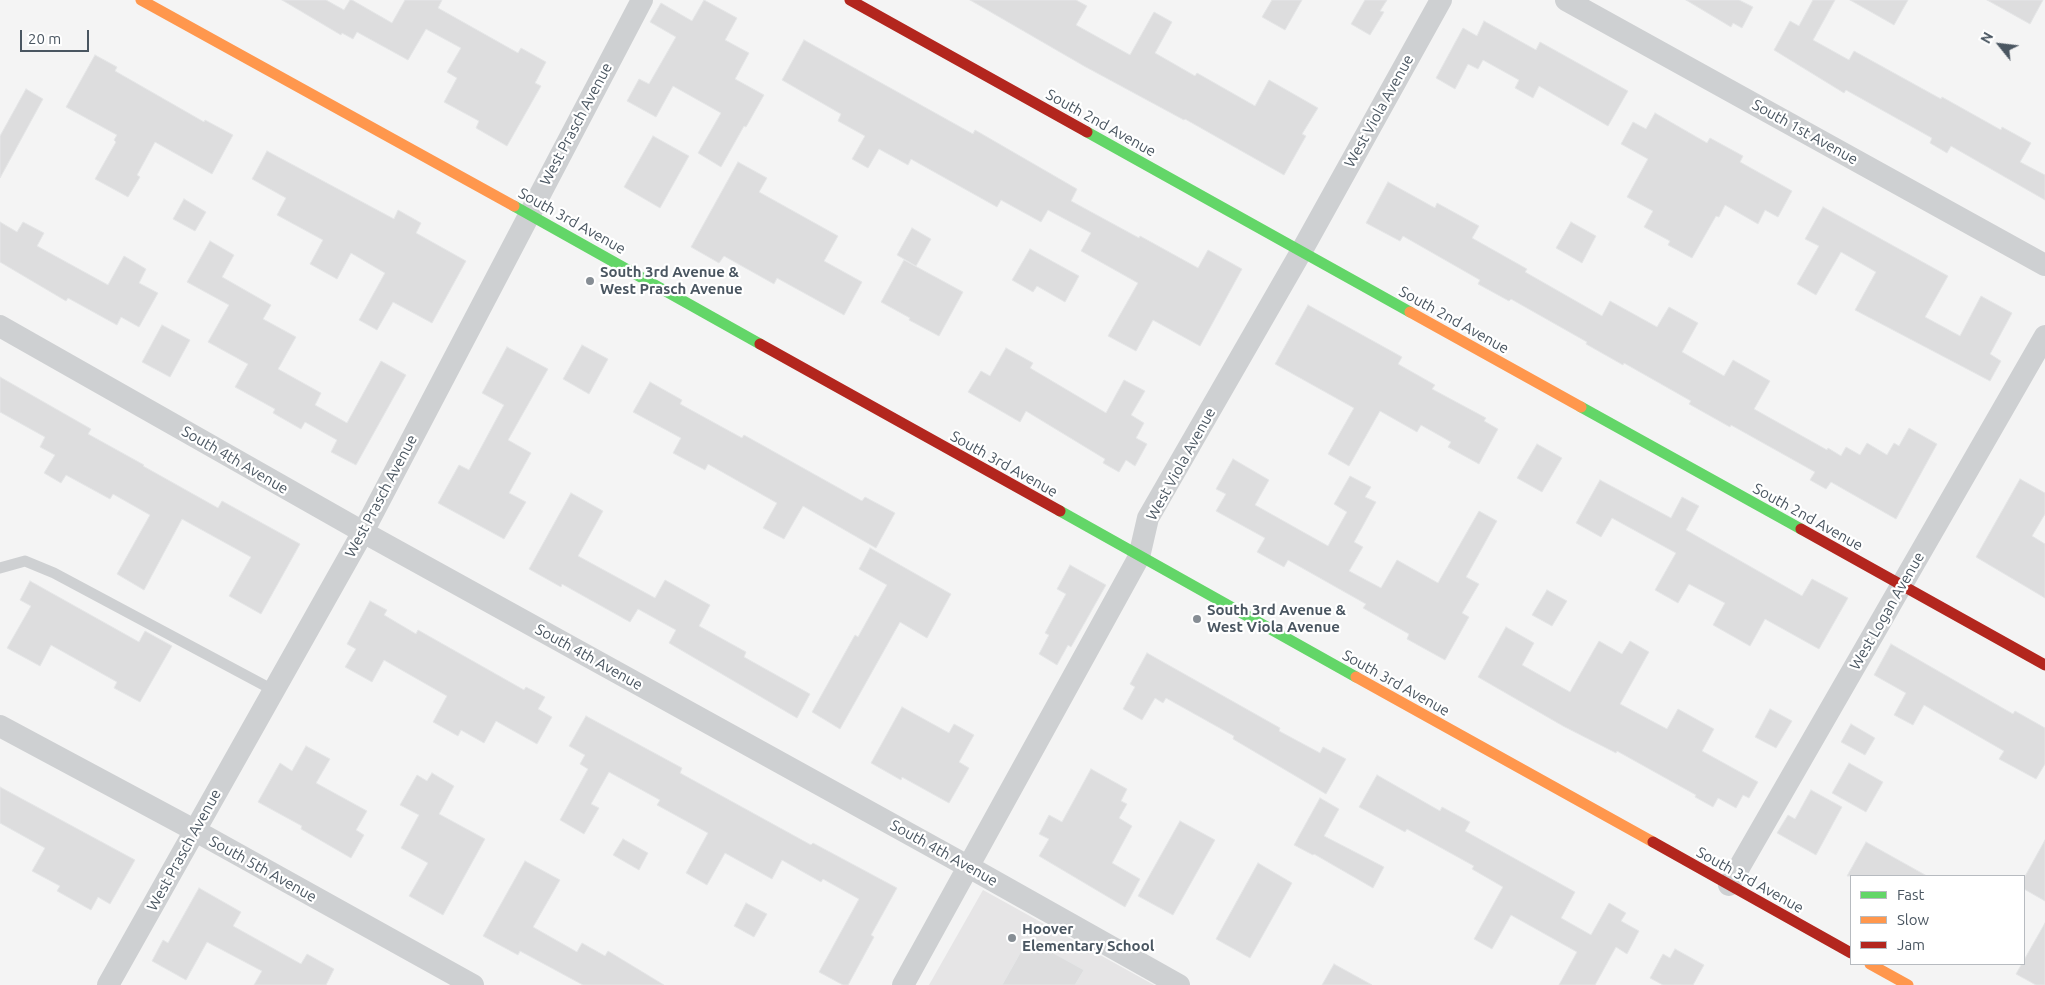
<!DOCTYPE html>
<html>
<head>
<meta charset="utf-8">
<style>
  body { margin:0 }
  #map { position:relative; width:2045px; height:985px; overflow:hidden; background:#f4f4f4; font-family:Ubuntu,sans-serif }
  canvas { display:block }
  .legend { position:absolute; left:1850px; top:875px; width:175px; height:90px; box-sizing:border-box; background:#fff; border:1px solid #b7bbc0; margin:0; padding:6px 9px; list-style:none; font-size:15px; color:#4a5661 }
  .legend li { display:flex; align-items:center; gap:10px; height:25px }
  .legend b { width:25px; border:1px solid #b7bbc0 }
  .north { position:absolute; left:1975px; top:20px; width:50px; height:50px; -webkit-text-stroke:4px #fff; paint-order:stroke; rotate:299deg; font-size:14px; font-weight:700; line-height:20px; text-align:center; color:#4a5661 }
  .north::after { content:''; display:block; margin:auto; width:18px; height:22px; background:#4a5661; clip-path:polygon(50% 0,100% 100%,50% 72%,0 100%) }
  .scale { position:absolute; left:20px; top:30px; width:69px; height:22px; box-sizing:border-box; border:2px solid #4a5661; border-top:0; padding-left:6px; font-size:15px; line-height:18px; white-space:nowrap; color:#4a5661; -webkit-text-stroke:4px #fff; paint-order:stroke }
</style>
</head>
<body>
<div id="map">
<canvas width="2045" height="985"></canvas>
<ul class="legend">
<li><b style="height:6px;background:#63d668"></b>Fast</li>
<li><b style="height:6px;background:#ff974d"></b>Slow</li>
<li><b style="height:6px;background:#b3261e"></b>Jam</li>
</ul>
<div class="north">N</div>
<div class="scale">20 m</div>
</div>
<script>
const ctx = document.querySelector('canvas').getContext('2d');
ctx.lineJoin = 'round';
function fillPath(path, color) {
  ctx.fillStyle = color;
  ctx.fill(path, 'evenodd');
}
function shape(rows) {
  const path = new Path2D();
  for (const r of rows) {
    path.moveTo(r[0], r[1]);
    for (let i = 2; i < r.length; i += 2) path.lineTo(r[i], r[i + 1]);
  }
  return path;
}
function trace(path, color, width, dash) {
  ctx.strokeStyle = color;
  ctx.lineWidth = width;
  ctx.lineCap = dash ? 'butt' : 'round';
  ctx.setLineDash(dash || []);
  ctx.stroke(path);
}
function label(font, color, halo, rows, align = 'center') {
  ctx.font = font + ' Ubuntu,sans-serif';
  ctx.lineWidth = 4.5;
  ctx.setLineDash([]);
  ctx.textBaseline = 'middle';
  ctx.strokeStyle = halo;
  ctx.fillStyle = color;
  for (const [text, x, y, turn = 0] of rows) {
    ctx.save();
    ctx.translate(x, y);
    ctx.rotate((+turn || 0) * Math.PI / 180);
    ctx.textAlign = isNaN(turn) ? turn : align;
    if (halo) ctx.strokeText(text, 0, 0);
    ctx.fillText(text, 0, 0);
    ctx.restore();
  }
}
fillPath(shape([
  [983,890,1154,985,929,985]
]), '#e6e5e6');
const building = shape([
  [282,0,326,0,344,10,350,0,352,0,392,23,405,0,442,0,438,8,518,53,521,48,546,62,535,83,541,86,507,146,476,128,479,121,444,102,457,78,447,72,461,48,426,29,408,60,357,32,353,39,342,33,341,35,282,0],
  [704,0,737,18,725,40,749,53,735,79,764,95,746,127,744,126,721,167,698,153,721,113,673,86,656,117,627,101,639,79,649,84,676,37,650,22,661,3,692,21,704,0],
  [970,0,1076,0,1087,6,1076,25,1130,55,1154,12,1172,22,1155,53,1195,76,1197,73,1255,106,1269,80,1318,108,1302,134,1306,136,1284,175,1185,119,1184,120,1084,66,970,0],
  [1272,0,1302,0,1285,30,1262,17,1272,0],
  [1365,0,1387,0,1380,11,1384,12,1370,35,1351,24,1365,0],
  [1686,0,1739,0,1753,7,1742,28,1733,23,1731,27,1686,0],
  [1813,0,1835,0,1813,40,1849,60,1854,51,1941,99,1942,97,2001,130,2002,127,2031,143,2020,162,2045,175,2045,200,1951,146,1947,153,1930,143,1932,138,1846,90,1844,93,1774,50,1790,21,1799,26,1813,0],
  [1850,0,1908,0,1894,25,1850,0],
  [1987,0,2043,0,2030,24,1987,0],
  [1484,21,1536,50,1540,42,1628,91,1608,126,1539,86,1533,98,1515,88,1519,80,1483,60,1478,69,1468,64,1455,89,1436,78,1463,28,1477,36,1484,21],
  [804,40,973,134,975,130,1077,189,1071,201,1139,238,1140,236,1198,268,1208,250,1242,269,1200,346,1153,320,1136,351,1108,336,1138,283,1081,251,1091,233,1048,210,1041,222,1001,200,997,207,911,159,908,165,879,149,868,168,852,159,865,136,838,121,841,114,782,80,804,40],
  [95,55,117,67,115,71,204,122,205,120,233,135,212,174,155,142,137,175,140,177,128,197,95,179,116,142,114,140,117,135,66,107,95,55],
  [26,89,43,99,0,178,0,136,26,89],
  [1655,113,1707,143,1710,138,1743,156,1740,162,1792,191,1778,217,1765,210,1758,224,1725,205,1719,217,1716,216,1692,258,1668,245,1670,241,1644,227,1653,211,1627,197,1648,159,1621,144,1633,122,1646,129,1655,113],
  [653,136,689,156,660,208,624,187,653,136],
  [267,151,394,219,398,210,421,223,416,233,466,261,432,323,393,302,377,330,359,320,385,273,351,253,337,279,310,264,323,240,277,215,286,198,252,179,267,151],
  [738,162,767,178,759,192,838,236,824,261,862,282,844,315,777,278,774,284,724,256,719,263,691,247,738,162],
  [1388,182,1435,208,1437,203,1479,226,1472,238,1527,269,1525,272,1602,316,1610,301,1657,327,1669,307,1698,323,1682,352,1724,376,1733,360,1770,381,1754,409,1827,450,1828,448,1841,456,1846,447,1860,455,1867,443,1887,455,1894,443,1899,446,1909,428,1937,444,1896,519,1831,482,1826,489,1810,480,1815,472,1731,425,1730,427,1689,404,1691,401,1624,363,1623,365,1586,344,1587,342,1511,299,1509,301,1478,284,1480,280,1403,236,1400,241,1366,223,1388,182],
  [184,199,206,212,195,231,173,219,184,199],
  [1823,207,1948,276,1925,317,1960,336,1981,296,2012,313,1990,354,2001,361,1990,381,1855,310,1876,272,1841,252,1816,295,1797,284,1819,246,1805,239,1823,207],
  [0,222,17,232,23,222,44,233,37,246,108,285,124,256,146,269,139,283,158,293,139,327,121,317,117,325,68,298,66,301,0,262,0,222],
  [1571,222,1596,236,1582,263,1556,248,1571,222],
  [912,228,931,239,916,266,897,255,912,228],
  [210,241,234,255,222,277,271,305,263,319,296,337,278,369,321,393,315,405,347,423,381,361,406,375,356,465,331,452,337,440,305,422,301,429,273,413,275,409,235,387,248,364,208,342,229,305,187,282,210,241],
  [1030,249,1079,276,1065,302,1037,286,1033,292,1012,280,1030,249],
  [904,260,963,292,939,336,909,320,910,318,881,302,904,260],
  [1308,305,1402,357,1398,364,1435,385,1432,389,1486,418,1484,421,1498,429,1479,464,1448,447,1451,442,1421,425,1417,432,1380,411,1349,466,1328,454,1354,408,1275,364,1308,305],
  [162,325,190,340,170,377,142,362,162,325],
  [582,345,608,359,589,394,563,379,582,345],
  [507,347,548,369,508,440,531,453,509,493,526,502,504,539,438,503,459,465,469,470,504,405,482,393,507,347],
  [1006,348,1033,363,1030,368,1106,413,1124,380,1145,391,1131,415,1144,423,1136,438,1147,444,1135,466,1126,460,1119,472,1103,463,1105,459,1026,411,1020,422,968,392,981,371,990,376,1006,348],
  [0,377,91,429,88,434,144,465,143,466,218,508,222,501,300,544,261,614,229,596,251,557,182,519,144,590,117,574,150,515,113,494,110,499,66,475,61,483,44,473,55,455,40,447,45,437,0,412,0,377],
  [650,382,682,400,680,404,742,438,744,435,862,501,865,497,895,513,876,548,803,506,784,539,763,528,777,503,708,464,705,470,673,453,681,438,633,412,650,382],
  [1537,444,1562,458,1542,492,1517,478,1537,444],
  [1233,459,1269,480,1255,505,1328,546,1347,512,1334,504,1350,476,1371,487,1365,497,1376,502,1354,542,1363,547,1349,571,1381,588,1397,560,1438,583,1479,511,1497,521,1466,577,1479,584,1462,613,1469,617,1445,660,1407,639,1409,634,1363,608,1366,604,1288,560,1284,567,1257,552,1265,538,1216,511,1226,494,1216,489,1233,459],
  [2020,479,2045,493,2045,514,2032,536,2045,544,2045,598,1976,557,2020,479],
  [1600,480,1671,518,1682,497,1699,506,1686,530,1802,596,1812,579,1848,598,1819,649,1765,619,1750,646,1713,625,1725,603,1689,584,1678,603,1655,590,1676,553,1612,518,1601,537,1576,523,1600,480],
  [571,493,603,511,578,556,655,598,665,580,710,605,699,626,746,652,744,657,810,694,797,718,669,643,676,630,638,609,630,622,562,584,561,587,529,569,571,493],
  [870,548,951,594,927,638,900,622,840,729,812,712,855,635,858,637,887,585,859,569,870,548],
  [1070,565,1106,585,1071,647,1068,645,1057,665,1039,654,1049,635,1045,633,1066,594,1057,589,1070,565],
  [30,581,139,642,145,631,172,646,140,702,114,688,117,682,51,645,40,666,7,648,31,606,20,600,30,581],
  [1547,590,1567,601,1552,626,1532,615,1547,590],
  [370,601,387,610,384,615,416,634,418,630,524,690,526,687,545,697,538,709,552,717,537,744,496,721,484,743,461,730,458,736,433,722,447,696,384,660,372,682,345,667,356,649,347,644,370,601],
  [1506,627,1534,643,1522,665,1570,692,1599,641,1622,654,1630,641,1649,652,1620,704,1667,729,1678,709,1714,729,1702,751,1758,782,1749,798,1743,795,1736,808,1718,798,1713,807,1695,797,1696,795,1617,751,1616,753,1563,726,1478,677,1506,627],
  [1891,644,2013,714,2015,711,2045,728,2045,764,2036,779,1999,759,2004,751,1924,705,1913,725,1894,715,1906,693,1874,675,1891,644],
  [1147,653,1280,728,1279,731,1320,753,1323,747,1346,759,1326,794,1233,739,1234,736,1166,698,1163,703,1155,698,1142,720,1123,709,1135,687,1130,684,1147,653],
  [902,707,949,733,954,724,974,735,959,762,969,768,949,803,902,777,901,780,871,763,902,707],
  [1770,709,1792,721,1776,748,1755,737,1770,709],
  [586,716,682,768,680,773,811,845,813,843,897,888,871,935,874,937,848,985,843,985,819,972,859,899,823,879,821,882,782,860,772,879,725,853,707,885,686,873,708,833,657,805,660,800,609,772,591,804,599,808,584,834,560,820,588,769,580,764,585,755,569,746,586,716],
  [1851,724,1875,738,1865,755,1841,742,1851,724],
  [306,746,330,759,316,783,367,811,356,830,364,835,351,858,301,829,302,826,258,802,280,763,292,771,306,746],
  [1849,763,1883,782,1866,812,1832,793,1849,763],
  [1091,769,1127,789,1121,801,1127,804,1119,818,1132,826,1112,863,1140,879,1125,907,1039,856,1049,839,1039,834,1049,815,1062,822,1091,769],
  [432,773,454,786,439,814,485,839,443,915,409,896,428,863,401,848,419,815,400,805,417,775,427,781,432,773],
  [1377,775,1440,811,1442,807,1470,822,1465,831,1575,892,1561,918,1591,935,1609,903,1626,913,1621,921,1639,931,1627,954,1616,947,1595,985,1559,985,1577,952,1511,915,1492,949,1474,939,1503,887,1472,869,1474,866,1407,829,1405,832,1359,807,1377,775],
  [0,787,135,860,110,904,98,897,91,910,57,891,60,886,32,871,45,848,0,823,0,787],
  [1811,790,1842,807,1816,855,1777,833,1788,815,1795,819,1811,790],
  [1320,798,1339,809,1324,836,1384,867,1373,888,1314,854,1313,855,1294,845,1320,798],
  [1180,821,1215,840,1173,915,1138,896,1180,821],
  [623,839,648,853,639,870,613,855,623,839],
  [2045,840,2045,901,2024,889,2024,878,2045,840],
  [1866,842,1927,876,1847,876,1866,842],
  [525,861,560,880,533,927,577,952,582,943,605,956,608,951,664,985,583,985,520,951,518,955,483,936,525,861],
  [1258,863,1292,883,1250,958,1216,939,1258,863],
  [199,888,241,912,233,926,301,964,307,954,334,969,326,985,254,985,262,971,207,942,186,980,152,961,163,940,168,943,199,888],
  [746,903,767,914,754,937,734,926,746,903],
  [2045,923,2045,985,2036,985,2016,974,2045,923],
  [1028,939,1084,970,1075,985,1002,985,1028,939],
  [1675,949,1704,965,1693,985,1663,985,1650,978,1663,954,1670,958,1675,949],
  [1334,964,1372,985,1322,985,1334,964]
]);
fillPath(building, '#ddddde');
trace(building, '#e5e6e7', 1);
trace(shape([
  [0,568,25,561,54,573,273,690]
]), '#ced0d2', 11);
trace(shape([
  [1566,0,2045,265],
  [0,326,363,532,969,867,1179,985],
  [0,726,194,830,473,985],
  [1729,885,2045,336],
  [108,985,363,532,642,0],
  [903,985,1139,557,1148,518,1301,252,1441,0]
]), '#ced0d2', 22);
trace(shape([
  [1087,132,1410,312],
  [514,206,760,344],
  [1581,407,1801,529],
  [1060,511,1356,677]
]), '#63d668', 11);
trace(shape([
  [141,0,514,206],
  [1410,312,1581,407],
  [1356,677,1653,842],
  [1870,964,1908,985]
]), '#ff974d', 11);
trace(shape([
  [850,0,1087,132],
  [760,344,1060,511],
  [1801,529,2045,665],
  [1653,842,1851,953]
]), '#b3261e', 11);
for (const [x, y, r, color] of [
  [590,281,5,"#868d94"],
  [1197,619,5,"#868d94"],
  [1012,938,5,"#868d94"]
]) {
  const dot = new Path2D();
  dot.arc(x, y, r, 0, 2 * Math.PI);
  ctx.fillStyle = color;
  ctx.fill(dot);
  trace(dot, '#fff', 2);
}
label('15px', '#4a5661', '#fff', [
  ["West Viola Avenue",1379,111,-61],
  ["South 2nd Avenue",1101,123,29],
  ["West Prasch Avenue",576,124,-62],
  ["South 1st Avenue",1805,132,29],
  ["South 3rd Avenue",572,221,29],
  ["South 2nd Avenue",1454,320,29],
  ["South 4th Avenue",235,460,30],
  ["South 3rd Avenue",1004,464,29],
  ["West Viola Avenue",1181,464,-61],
  ["West Prasch Avenue",381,496,-62],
  ["South 2nd Avenue",1808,517,29],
  ["West Logan Avenue",1887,611,-60],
  ["South 4th Avenue",589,657,29],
  ["South 3rd Avenue",1396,683,29],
  ["West Prasch Avenue",184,850,-61],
  ["South 4th Avenue",944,853,29],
  ["South 5th Avenue",263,869,29],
  ["South 3rd Avenue",1750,880,29]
]);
label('bold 15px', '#4a5661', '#fff', [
  ["South 3rd Avenue &",600,272],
  ["West Prasch Avenue",600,289],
  ["South 3rd Avenue &",1207,610],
  ["West Viola Avenue",1207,627],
  ["Hoover",1022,929],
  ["Elementary School",1022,946]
], 'left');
</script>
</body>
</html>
